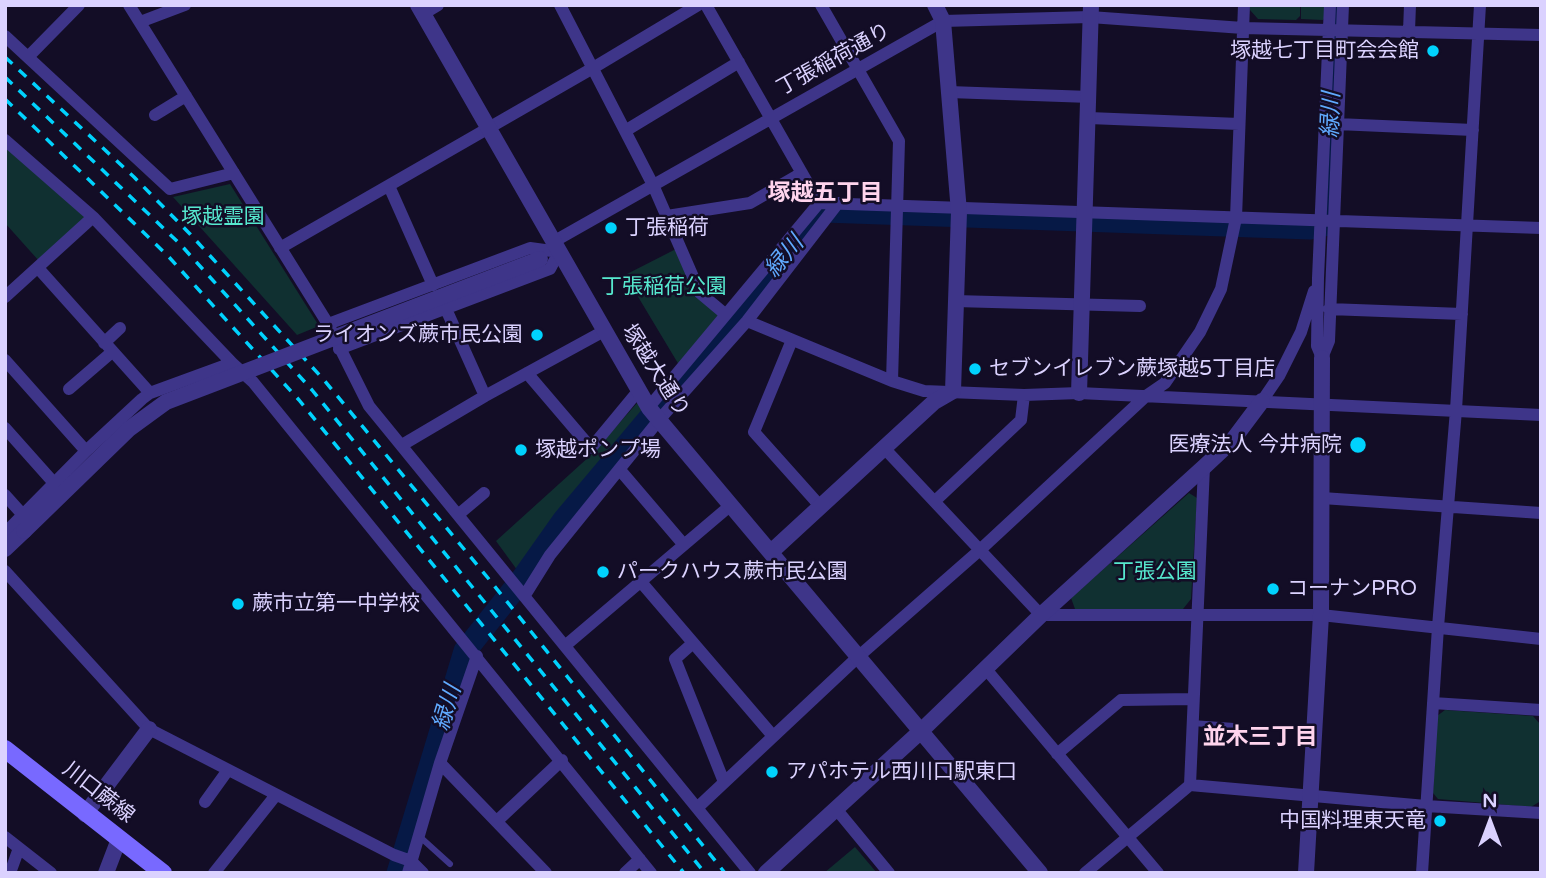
<!DOCTYPE html>
<html>
<head>
<meta charset="utf-8">
<style>
  body { margin:0 }
  #map { position:relative; width:1546px; height:878px; overflow:hidden; background:#130d26; font-family:"Varela Round",sans-serif }
  canvas { display:block }
  .frame { position:absolute; inset:0; border:7px solid #dbd2ff; pointer-events:none }
  .north { position:absolute; left:1455px; top:787px; width:70px; height:70px; -webkit-text-stroke:5px #130d26; paint-order:stroke; rotate:0deg; font-size:19px; font-weight:700; line-height:28px; text-align:center; color:#dbd2ff }
  .north::after { content:''; display:block; margin:auto; width:24px; height:32px; background:#dbd2ff; clip-path:polygon(50% 0,100% 100%,50% 72%,0 100%) }
</style>
</head>
<body>
<div id="map">
<canvas width="1546" height="878"></canvas>
<div class="frame"></div>
<div class="north">N</div>
</div>
<script>
const ctx = document.querySelector('canvas').getContext('2d');
ctx.lineJoin = 'round';
function fillPath(path, color) {
  ctx.fillStyle = color;
  ctx.fill(path, 'evenodd');
}
function shape(rows) {
  const path = new Path2D();
  for (const r of rows) {
    path.moveTo(r[0], r[1]);
    for (let i = 2; i < r.length; i += 2) path.lineTo(r[i], r[i + 1]);
  }
  return path;
}
function trace(path, color, width, dash) {
  ctx.strokeStyle = color;
  ctx.lineWidth = width;
  ctx.lineCap = dash ? 'butt' : 'round';
  ctx.setLineDash(dash || []);
  ctx.stroke(path);
}
function label(font, color, halo, rows, align = 'center') {
  ctx.font = font + ' "Varela Round","Noto Sans JP",sans-serif';
  ctx.lineWidth = 5;
  ctx.setLineDash([]);
  ctx.textBaseline = 'middle';
  ctx.strokeStyle = halo;
  ctx.fillStyle = color;
  for (const [text, x, y, turn = 0] of rows) {
    ctx.save();
    ctx.translate(x, y);
    ctx.rotate((+turn || 0) * Math.PI / 180);
    ctx.textAlign = isNaN(turn) ? turn : align;
    if (halo) ctx.strokeText(text, 0, 0);
    ctx.fillText(text, 0, 0);
    ctx.restore();
  }
}
fillPath(shape([
  [1250,5,1300,5,1300,16,1296,20,1258,19,1250,10],
  [1301,5,1326,5,1326,16,1323,20,1301,19],
  [5,146,87,218,39,261,5,223],
  [230,184,319,326,297,335,173,197],
  [676,249,721,314,679,365,625,275],
  [638,402,649,420,564,520,523,578,496,541,591,455],
  [1189,493,1197,498,1191,599,1183,609,1075,609,1071,598],
  [1445,710,1533,716,1540,724,1539,802,1531,807,1438,799,1433,793,1437,716],
  [855,847,877,873,824,873]
]), '#103031');
trace(shape([
  [398,873,465,651,523,578,564,520,824,211,1310,228,1324,225,1328,217,1337,5]
]), '#061946', 23);
trace(shape([
  [1192,723,1234,726],
  [419,836,450,864]
]), '#3e3589', 6);
trace(shape([
  [129,5,328,324,369,406,750,873],
  [560,5,653,185,700,293,725,314],
  [706,5,819,203],
  [821,5,899,141,892,381],
  [423,14,438,5],
  [140,22,185,5],
  [1409,31,1410,5],
  [5,36,170,189,234,173],
  [28,57,79,5],
  [949,92,1090,97],
  [155,115,186,96],
  [1089,118,1239,124],
  [1337,124,1473,130],
  [625,131,739,62],
  [5,140,93,217,232,363,253,382,651,873],
  [389,186,433,285],
  [667,216,750,203,802,173],
  [553,242,943,21,1090,17,1243,28,1541,35],
  [280,248,593,68,698,5],
  [38,268,150,393],
  [5,297,93,217],
  [955,301,1140,306],
  [446,309,485,396],
  [1329,309,1462,314],
  [747,321,892,381,924,391,1024,395,1079,393,1541,415],
  [328,324,530,248,559,252,550,269,339,349],
  [792,340,754,432,821,507],
  [104,343,120,328],
  [1322,358,1329,341,1343,5],
  [1322,358,1317,346,1318,278,1330,5],
  [5,360,86,451],
  [527,373,591,448,639,390],
  [69,389,112,352],
  [1262,401,1279,376,1301,332,1314,291],
  [649,407,819,203,1541,228],
  [5,428,54,483],
  [402,445,485,396,604,331],
  [885,449,1041,615,1321,615,1541,639],
  [620,470,684,545],
  [5,495,23,515],
  [1322,498,1541,513],
  [935,501,1021,420,1024,395],
  [459,514,484,493],
  [5,533,86,451,142,399,150,393,232,363],
  [5,571,149,729,394,855,411,861,423,873],
  [641,582,773,736],
  [525,595,550,555,659,420,747,321,838,203],
  [693,643,675,659,724,782],
  [566,645,731,505],
  [985,668,1158,873],
  [1433,703,1541,710],
  [1057,754,1121,700,1193,699],
  [440,763,546,873],
  [1190,785,1204,467],
  [205,802,228,770],
  [697,808,859,656,981,549,1146,396,1165,383,1200,332,1221,289,1236,218,1244,5],
  [837,810,889,873],
  [497,821,562,760],
  [5,837,51,873],
  [10,873,19,848],
  [214,873,276,795],
  [408,873,440,763,477,656],
  [625,873,640,859],
  [1085,873,1190,785,1426,806,1541,813],
  [1422,873,1438,627,1456,410,1480,5]
]), '#3e3589', 12);
trace(shape([
  [418,5,649,408,1040,873],
  [1079,393,1091,5],
  [5,549,24,531],
  [771,552,934,402,953,391,959,212,943,21,935,5],
  [85,814,149,729],
  [106,873,119,839],
  [766,873,921,731,1041,615,1204,467,1232,441,1262,401],
  [1306,873,1321,615,1322,358]
]), '#3e3589', 16);
trace(shape([
  [5,749,163,873]
]), '#7869ff', 18);
trace(shape([
  [5,57,134,177,190,234,324,380,488,578,725,873],
  [5,77,180,244,312,390,705,873],
  [5,99,168,256,299,400,684,873]
]), '#00d2fd', 3.5, [10, 9]);
trace(shape([
  [24,531,129,429,166,402,540,259]
]), '#3e3589', 16);
for (const [x, y, r, color] of [
  [1433,51,7,"#00d2fd"],
  [611,228,7,"#00d2fd"],
  [537,335,7,"#00d2fd"],
  [975,369,7,"#00d2fd"],
  [1358,445,9,"#00d2fd"],
  [521,450,7,"#00d2fd"],
  [603,572,7,"#00d2fd"],
  [1273,589,7,"#00d2fd"],
  [238,604,7,"#00d2fd"],
  [772,772,7,"#00d2fd"],
  [1440,821,7,"#00d2fd"]
]) {
  const dot = new Path2D();
  dot.arc(x, y, r, 0, 2 * Math.PI);
  ctx.fillStyle = color;
  ctx.fill(dot);
  trace(dot, '#130d26', 2.5);
}
label('21px', '#dbd2ff', '#130d26', [
  ["塚越七丁目町会会館",1419,51,"right"],
  ["丁張稲荷",625,228],
  ["ライオンズ蕨市民公園",523,335,"right"],
  ["セブンイレブン蕨塚越5丁目店",989,369],
  ["医療法人 今井病院",1342,445,"right"],
  ["塚越ポンプ場",535,450],
  ["パークハウス蕨市民公園",617,572],
  ["コーナンPRO",1287,589],
  ["蕨市立第一中学校",252,604],
  ["アパホテル西川口駅東口",786,772],
  ["中国料理東天竜",1426,821,"right"]
], 'left');
label('21px', '#dbd2ff', '#130d26', [
  ["丁張稲荷通り",834,60,-29],
  ["塚越大通り",655,371,57],
  ["川口蕨線",98,793,38]
]);
label('21px', '#56e8ce', '#130d26', [
  ["塚越霊園",223,217],
  ["丁張稲荷公園",664,287],
  ["丁張公園",1155,572]
]);
label('italic 23px', '#60aaff', '#130d26', [
  ["緑川",1332,115,-88],
  ["緑川",785,257,-50],
  ["緑川",448,708,-73]
]);
label('bold 23px', '#ffd4ed', '#130d26', [
  ["塚越五丁目",825,194],
  ["並木三丁目",1260,738]
]);
</script>
</body>
</html>
